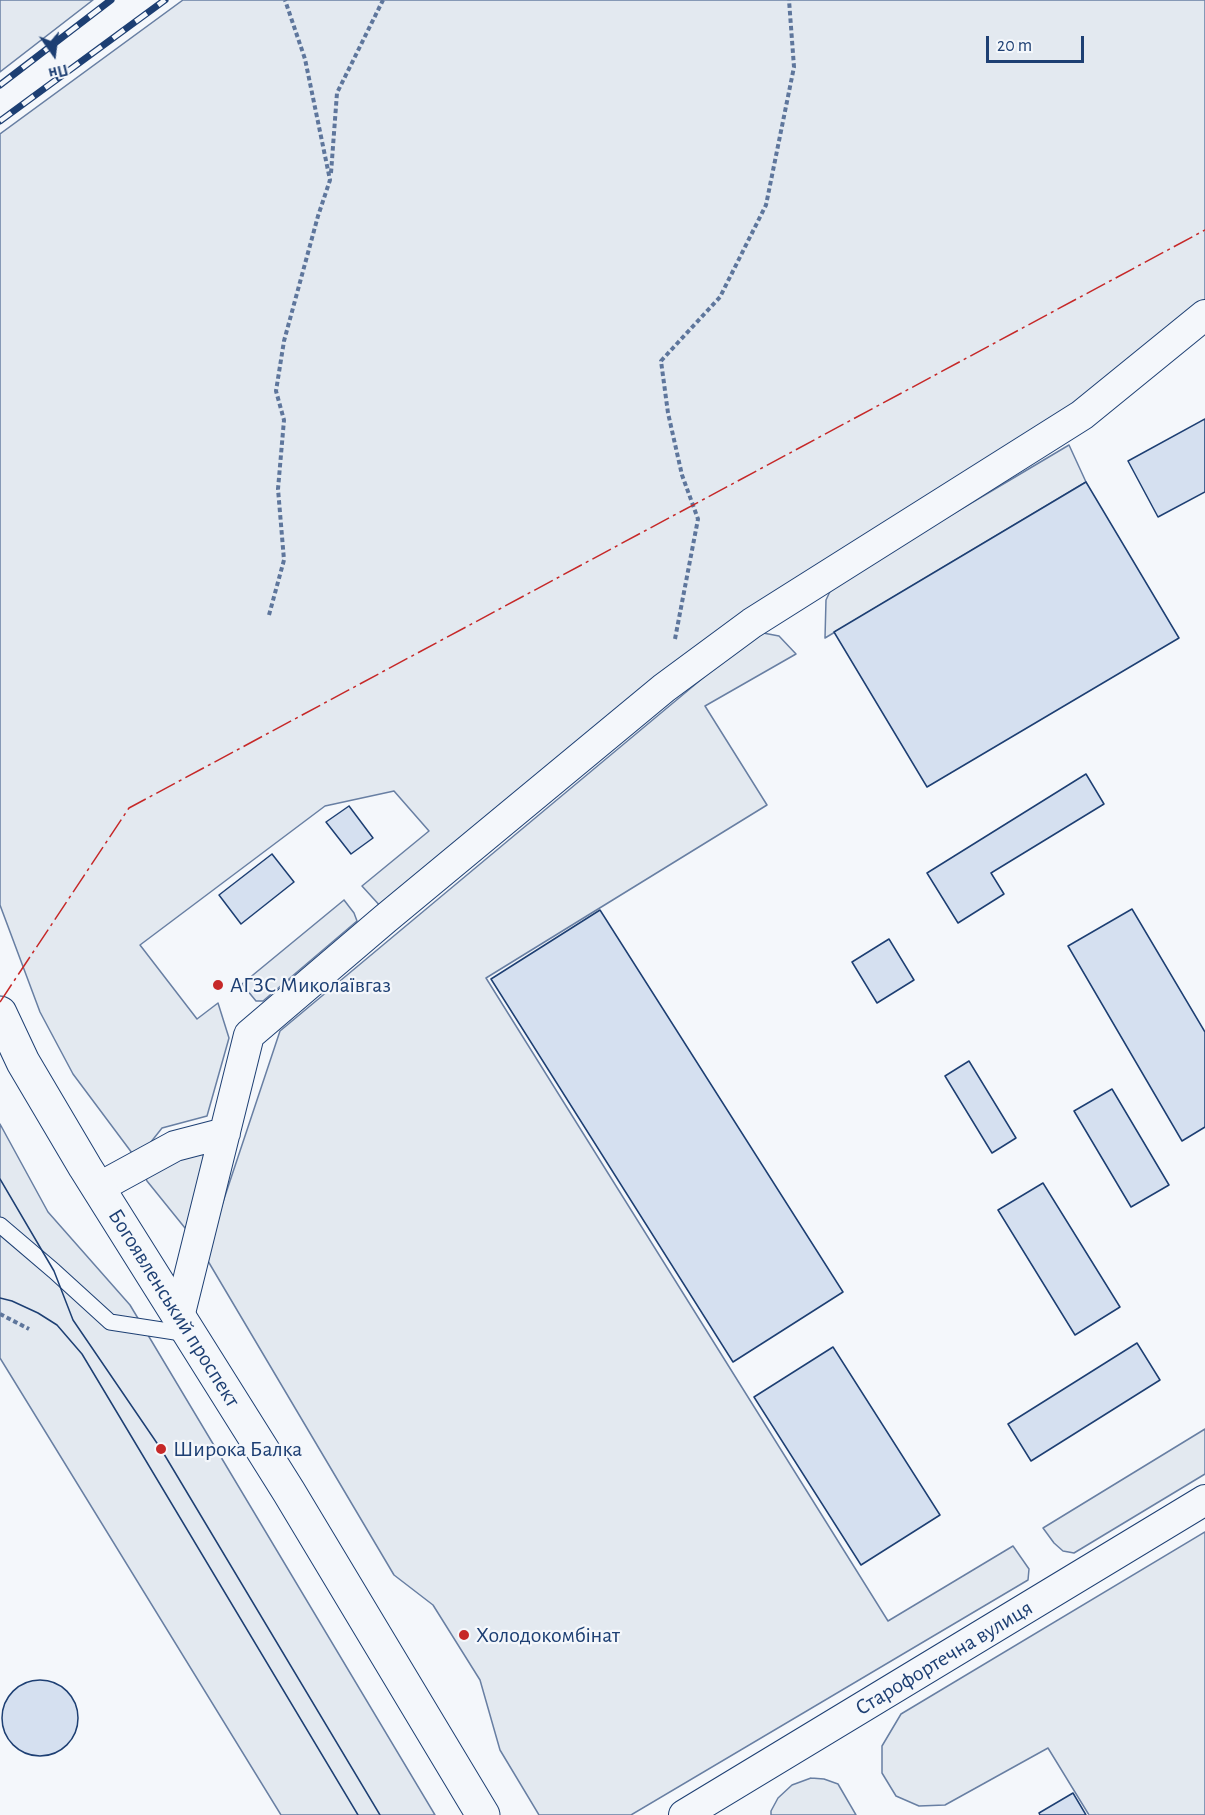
<!DOCTYPE html>
<html>
<head>
<meta charset="utf-8">
<style>
  body { margin:0 }
  #map { position:relative; width:1205px; height:1815px; overflow:hidden; background:#f4f7fb; font-family:"Alegreya Sans",sans-serif }
  canvas { display:block }
  .north { position:absolute; left:24px; top:24px; width:60px; height:60px; -webkit-text-stroke:4px #f4f7fb; paint-order:stroke; rotate:166deg; font-size:16px; font-weight:700; line-height:24px; text-align:center; color:#1d3f73 }
  .north::after { content:''; display:block; margin:auto; width:21px; height:27px; background:#1d3f73; clip-path:polygon(50% 0,100% 100%,50% 72%,0 100%) }
  .scale { position:absolute; left:986px; top:36px; width:98px; height:27px; box-sizing:border-box; border:3px solid #1d3f73; border-top:0; padding-left:8px; font-size:18px; line-height:21px; white-space:nowrap; color:#1d3f73; -webkit-text-stroke:4px #f4f7fb; paint-order:stroke }
</style>
</head>
<body>
<div id="map">
<canvas width="1205" height="1815"></canvas>
<div class="north">Пн</div>
<div class="scale">20 m</div>
</div>
<script>
const ctx = document.querySelector('canvas').getContext('2d');
ctx.lineJoin = 'round';
function fillPath(path, color) {
  ctx.fillStyle = color;
  ctx.fill(path, 'evenodd');
}
function shape(rows) {
  const path = new Path2D();
  for (const r of rows) {
    if (r.length === 3) {
      path.moveTo(r[0] + r[2], r[1]);
      path.arc(r[0], r[1], r[2], 0, 2 * Math.PI);
      continue;
    }
    path.moveTo(r[0], r[1]);
    for (let i = 2; i < r.length; i += 2) path.lineTo(r[i], r[i + 1]);
  }
  return path;
}
function trace(path, color, width, dash) {
  ctx.strokeStyle = color;
  ctx.lineWidth = width;
  ctx.lineCap = dash ? 'butt' : 'round';
  ctx.setLineDash(dash || []);
  ctx.stroke(path);
}
function label(font, color, halo, rows, align = 'center') {
  ctx.font = font + ' "Alegreya Sans",sans-serif';
  ctx.lineWidth = 4.5;
  ctx.setLineDash([]);
  ctx.textBaseline = 'middle';
  ctx.strokeStyle = halo;
  ctx.fillStyle = color;
  for (const [text, x, y, turn = 0] of rows) {
    ctx.save();
    ctx.translate(x, y);
    ctx.rotate((+turn || 0) * Math.PI / 180);
    ctx.textAlign = isNaN(turn) ? turn : align;
    if (halo) ctx.strokeText(text, 0, 0);
    ctx.fillText(text, 0, 0);
    ctx.restore();
  }
}
const green = shape([
  [0,0,93,0,0,72,0,0],
  [183,0,1205,0,1205,300,1077,402,382,908,362,886,429,831,394,791,325,806,140,945,197,1019,218,1003,229,1038,207,1116,162,1128,143,1152,135,1157,73,1074,40,1012,0,905,0,134,183,0],
  [1069,445,1086,482,825,638,826,600,833,585,1069,445],
  [758,632,779,636,796,654,705,706,767,805,486,978,888,1621,1013,1546,1029,1569,1028,1580,631,1815,539,1815,500,1750,480,1680,433,1605,394,1575,205,1256,280,1031,758,632],
  [344,900,354,913,357,921,263,1001,256,1001,242,984,344,900],
  [0,1124,48,1212,130,1305,435,1815,281,1815,0,1358,0,1124],
  [206,1149,189,1229,185,1228,147,1181,145,1176,149,1171,206,1149],
  [1205,1429,1205,1474,1074,1553,1063,1551,1054,1543,1043,1528,1205,1429],
  [1205,1532,1205,1815,1089,1815,1048,1748,945,1805,919,1806,896,1796,882,1773,882,1746,901,1714,1205,1532],
  [811,1778,824,1779,838,1784,856,1815,771,1815,771,1811,778,1798,792,1785,811,1778]
]);
fillPath(green, '#e3e9f0');
trace(green, '#687fa3', 1.5);
const building = shape([
  [1205,419,1205,492,1158,517,1128,461,1205,419],
  [1086,482,1179,638,927,787,834,632,1086,482],
  [1086,774,1104,804,991,873,1004,894,958,923,927,873,1086,774],
  [349,806,373,838,351,854,326,822,349,806],
  [272,854,294,882,241,924,219,895,272,854],
  [1132,909,1205,1032,1205,1127,1182,1141,1068,946,1132,909],
  [600,910,843,1292,733,1362,491,979,600,910],
  [889,939,914,980,877,1003,852,962,889,939],
  [969,1061,1016,1138,992,1153,945,1076,969,1061],
  [1112,1089,1169,1185,1131,1207,1074,1111,1112,1089],
  [1043,1183,1120,1307,1075,1335,998,1210,1043,1183],
  [1137,1343,1160,1380,1031,1461,1008,1424,1137,1343],
  [833,1347,940,1515,861,1565,754,1397,833,1347],
  [40,1718,38],
  [1073,1793,1086,1815,1040,1815,1039,1813,1073,1793]
]);
fillPath(building, '#d5e0f0');
trace(building, '#1d3f73', 1.5);
const lane = shape([
  [0,1225,54,1271,110,1322,188,1334]
]);
const street = shape([
  [98,1188,175,1146,225,1133],
  [179,1317,249,1035,385,919,664,688,752,623,1082,415,1205,315],
  [684,1815,1205,1500]
]);
const secondary = shape([
  [0,1013,23,1062,85,1167,289,1492,483,1815]
]);
trace(lane, '#1d3f73', 17);
trace(street, '#1d3f73', 32);
trace(secondary, '#1d3f73', 35);
trace(shape([
  [331,173,337,93,383,0],
  [269,615,284,560,278,489,284,420,276,391,284,341,318,216,330,180,305,59,285,0],
  [675,639,698,519,682,475,668,413,661,361,720,297,766,205,794,67,789,0],
  [0,1314,29,1329]
]), '#5e769c', 4, [4.5, 3]);
trace(lane, '#f4f7fb', 15);
trace(street, '#f4f7fb', 30);
trace(secondary, '#f4f7fb', 33);
trace(shape([
  [0,1179,54,1271,73,1320,161,1449,380,1815],
  [0,1298,12,1301,38,1313,57,1325,82,1354,358,1815]
]), '#1d3f73', 1.5);
const rail = shape([
  [0,85,111,0],
  [0,121,165,0]
]);
trace(rail, '#1d3f73', 7);
trace(rail, '#f4f7fb', 4.5, [14]);
trace(shape([
  [0,1002,129,808,1205,230]
]), '#c62828', 1.5, [21, 4.5, 3, 4.5]);
for (const [x, y, r, color] of [
  [218,985,6,"#c62828"],
  [161,1449,6,"#c62828"],
  [464,1635,6,"#c62828"]
]) {
  const dot = new Path2D();
  dot.arc(x, y, r, 0, 2 * Math.PI);
  ctx.fillStyle = color;
  ctx.fill(dot);
  trace(dot, '#f4f7fb', 2);
}
label('22px', '#1d3f73', '#f4f7fb', [
  ["АГЗС Миколаївгаз",230,985],
  ["Широка Балка",173,1449],
  ["Холодокомбінат",476,1635]
], 'left');
label('22px', '#1d3f73', '#f4f7fb', [
  ["Богоявленський проспект",174,1308,58],
  ["Старофортечна вулиця",944,1658,-31]
]);
</script>
</body>
</html>
